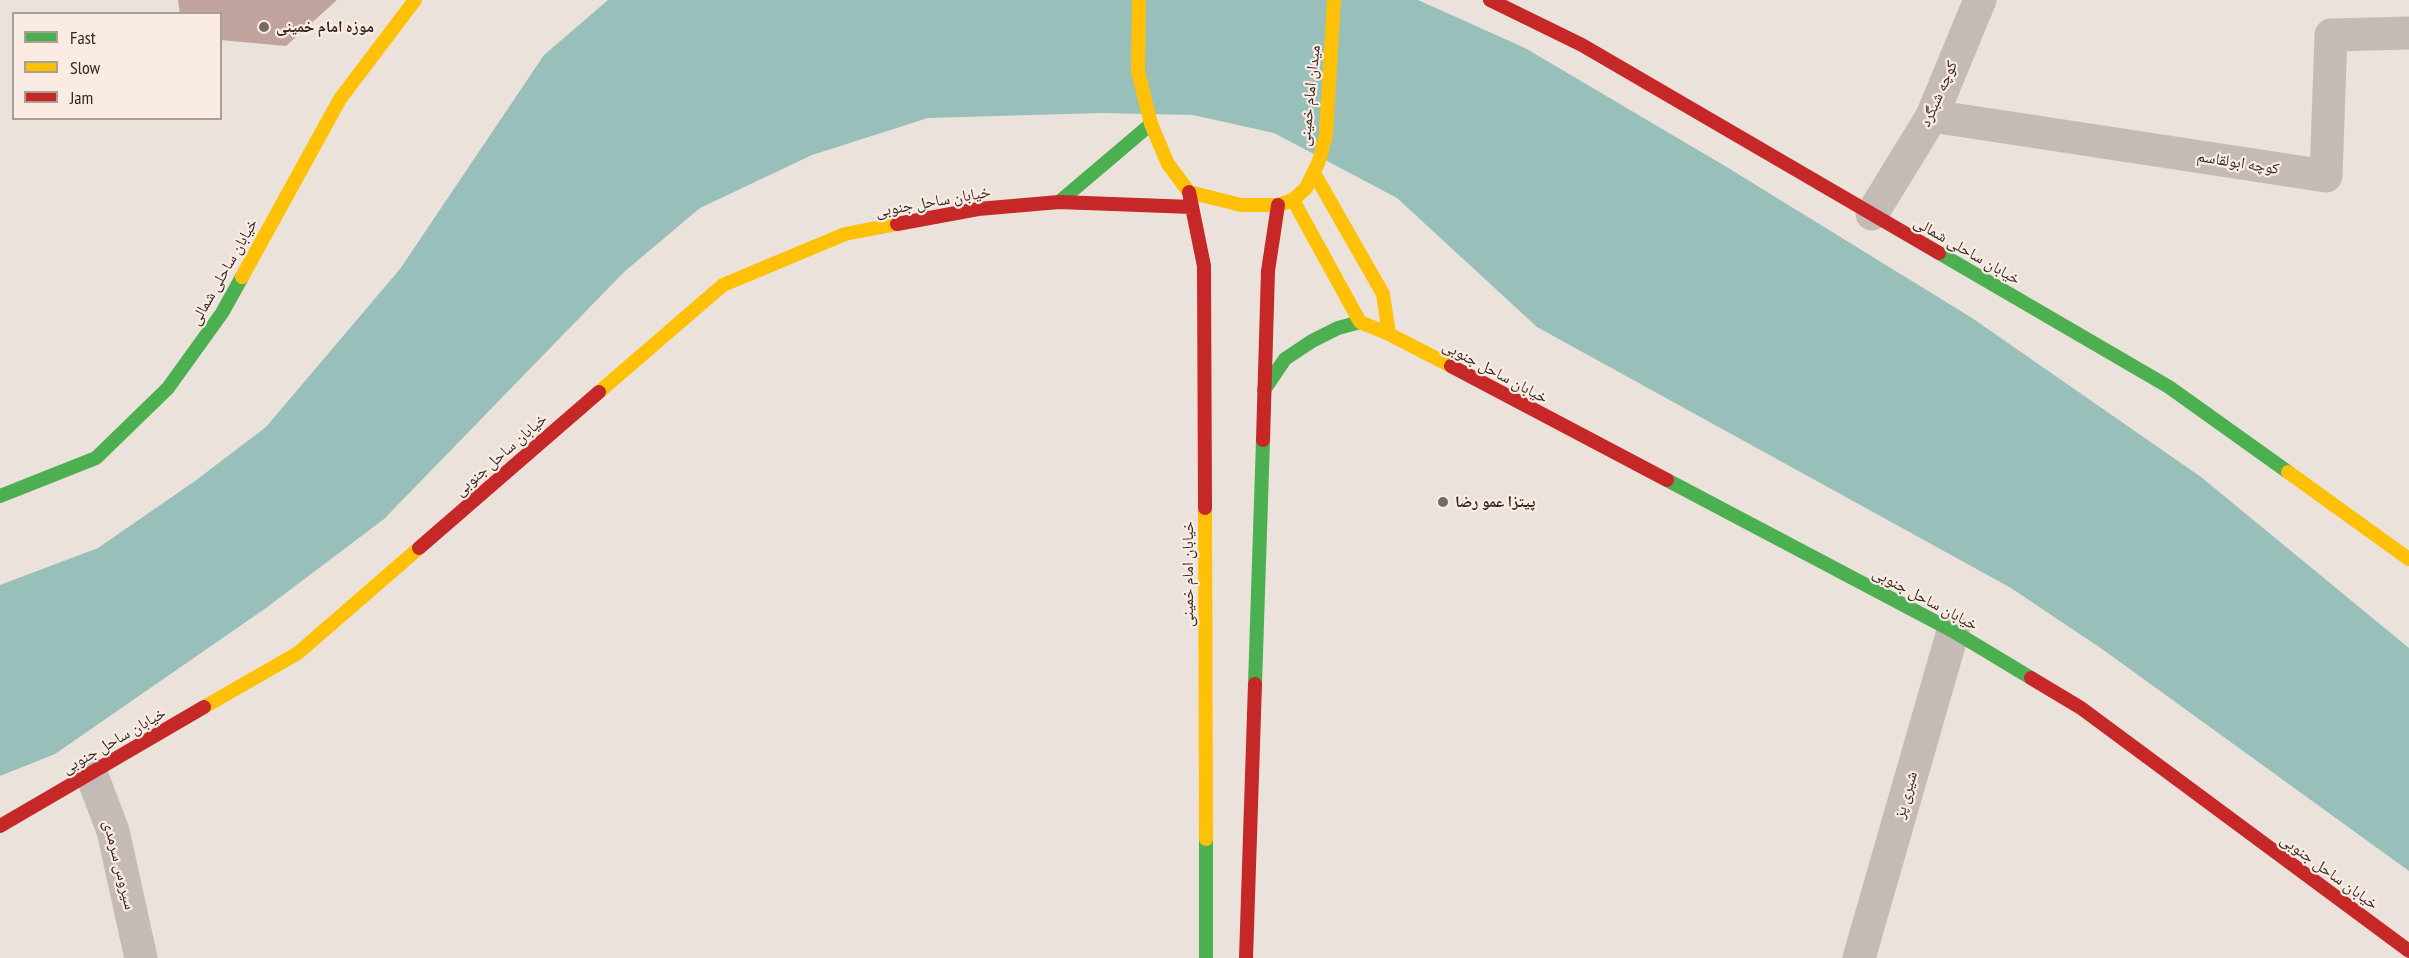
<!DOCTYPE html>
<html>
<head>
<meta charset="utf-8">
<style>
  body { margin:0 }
  #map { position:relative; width:2409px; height:958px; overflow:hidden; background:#ece2dc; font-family:"PT Sans Narrow",sans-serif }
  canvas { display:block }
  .legend { position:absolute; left:12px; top:12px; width:210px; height:108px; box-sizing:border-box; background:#faece2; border:2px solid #ab9e96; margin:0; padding:8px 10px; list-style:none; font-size:18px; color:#342825 }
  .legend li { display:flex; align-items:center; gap:12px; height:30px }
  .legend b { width:30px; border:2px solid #ab9e96 }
</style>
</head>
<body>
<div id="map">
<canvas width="2409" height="958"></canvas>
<ul class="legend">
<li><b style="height:8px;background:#4caf50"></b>Fast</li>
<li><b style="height:8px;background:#ffc107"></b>Slow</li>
<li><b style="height:8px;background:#c62828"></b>Jam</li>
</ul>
</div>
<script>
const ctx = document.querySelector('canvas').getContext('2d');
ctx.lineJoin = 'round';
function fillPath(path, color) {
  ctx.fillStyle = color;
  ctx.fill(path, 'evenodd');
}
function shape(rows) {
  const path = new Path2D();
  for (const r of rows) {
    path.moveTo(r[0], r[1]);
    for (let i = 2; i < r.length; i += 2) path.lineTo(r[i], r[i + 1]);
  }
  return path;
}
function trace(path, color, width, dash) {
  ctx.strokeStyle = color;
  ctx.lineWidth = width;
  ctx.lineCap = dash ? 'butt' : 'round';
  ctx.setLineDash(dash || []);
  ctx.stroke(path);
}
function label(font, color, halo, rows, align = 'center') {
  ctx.font = font + ' "PT Sans Narrow","Noto Naskh Arabic",sans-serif';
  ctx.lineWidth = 4.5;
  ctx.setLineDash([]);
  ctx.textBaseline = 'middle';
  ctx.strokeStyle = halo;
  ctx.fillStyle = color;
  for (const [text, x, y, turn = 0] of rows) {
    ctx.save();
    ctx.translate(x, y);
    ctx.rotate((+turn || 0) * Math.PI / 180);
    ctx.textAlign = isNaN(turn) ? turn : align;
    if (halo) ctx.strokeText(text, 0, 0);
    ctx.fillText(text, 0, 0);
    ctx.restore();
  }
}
fillPath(shape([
  [608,0,1418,0,1525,48,1725,166,1972,318,2201,477,2409,648,2409,871,2102,649,2011,588,1537,327,1397,198,1274,133,1193,115,1102,113,928,118,812,155,700,208,624,272,384,519,266,608,55,754,0,776,0,585,98,548,195,481,266,427,400,269,544,55]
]), '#98bfb9');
fillPath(shape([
  [178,0,337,0,286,46,220,40,220,14,180,14]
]), '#c0a39d');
trace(shape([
  [1932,116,2326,176,2331,35,2409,33],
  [1872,214,1932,116,1980,0],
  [91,773,113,831,141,958],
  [1859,958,1953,631]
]), '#c4bbb6', 33);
trace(shape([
  [1059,202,1151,124],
  [1939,253,2169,387,2288,472],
  [1264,390,1285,359,1312,341,1338,328,1360,322],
  [1667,480,1953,631,2031,678],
  [0,496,96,458,168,388,222,313,242,277],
  [1255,684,1263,440],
  [1206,839,1206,958]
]), '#4caf50', 14);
trace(shape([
  [1139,0,1138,71,1151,124,1168,164,1189,192,1241,205,1278,205,1293,200,1306,188,1319,161,1326,135,1334,0],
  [1314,173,1383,294,1389,334],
  [1293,200,1360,322,1389,334,1451,366],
  [242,277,340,99,415,0],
  [599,392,723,285,845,234,897,224],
  [2288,472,2409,559],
  [1205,508,1206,839],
  [204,707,298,653,419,548]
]), '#ffc107', 14);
trace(shape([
  [1490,0,1582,45,1939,253],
  [1189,192,1204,266,1205,508],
  [897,224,978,209,1059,202,1192,207],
  [1451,366,1667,480],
  [1263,440,1268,271,1278,205],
  [419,548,599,392],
  [2031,678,2081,708,2409,951],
  [0,826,204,707],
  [1246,958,1255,684]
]), '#c62828', 14);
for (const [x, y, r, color] of [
  [264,27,6,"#746965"],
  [1443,502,6,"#746965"]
]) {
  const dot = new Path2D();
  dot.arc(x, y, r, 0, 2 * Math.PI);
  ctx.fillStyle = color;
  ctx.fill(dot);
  trace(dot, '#faece2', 2);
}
label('bold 16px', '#342825', '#faece2', [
  ["موزه امام خمینی",276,27],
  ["پیتزا عمو رضا",1455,502]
], 'left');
label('16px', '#342825', '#faece2', [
  ["کوچه شبگرد",1939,94,-66],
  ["میدان امام خمینی",1310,96,-84],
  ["کوچه ابولقاسم",2238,163,9],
  ["خیابان ساحل جنوبی",933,202,-10],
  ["خیابان ساحلی شمالی",1967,251,30],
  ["خیابان ساحلی شمالی",224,272,-60],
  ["خیابان ساحل جنوبی",1495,372,28],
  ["خیابان ساحل جنوبی",501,455,-41],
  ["خیابان امام خمینی",1188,574,-90],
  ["خیابان ساحل جنوبی",1925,599,28],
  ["خیابان ساحل جنوبی",114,741,-30],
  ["شیری پز",1906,795,-74],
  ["سیروس سرمدی",119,865,76],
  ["خیابان ساحل جنوبی",2329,872,36]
]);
</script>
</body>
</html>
